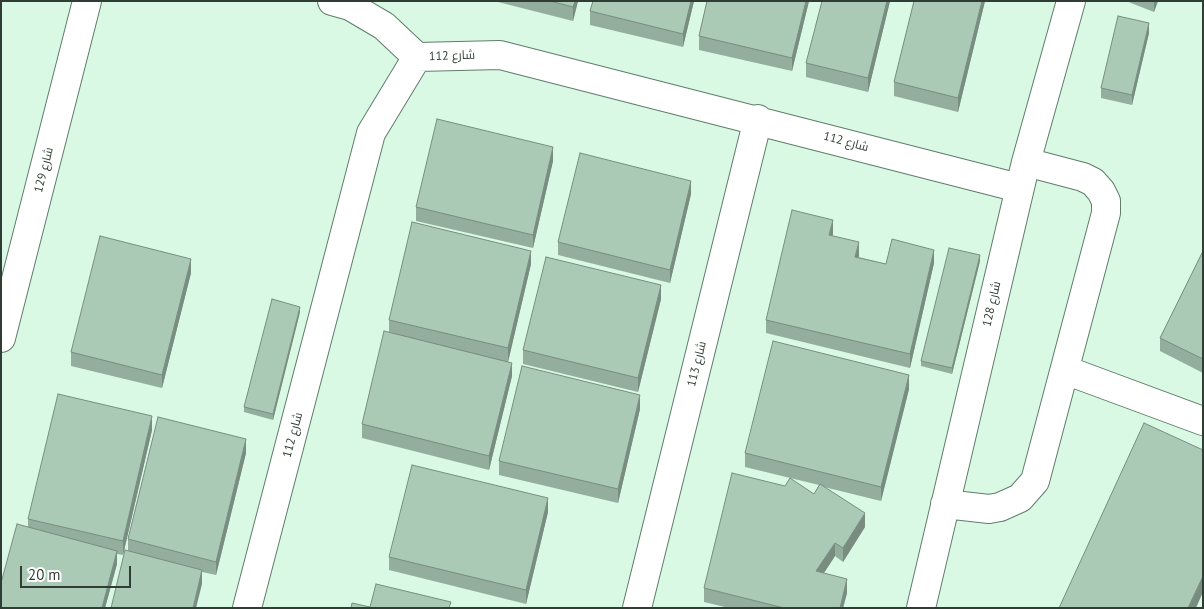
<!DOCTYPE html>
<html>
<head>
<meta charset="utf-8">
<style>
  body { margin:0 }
  #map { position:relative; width:1204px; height:609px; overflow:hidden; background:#d9f9e4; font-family:"PT Sans",sans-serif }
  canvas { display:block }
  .frame { position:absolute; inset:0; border:2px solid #303d34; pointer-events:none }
  .scale { position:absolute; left:20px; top:566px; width:111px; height:22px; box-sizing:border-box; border:2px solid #303d34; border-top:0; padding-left:6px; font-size:15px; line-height:18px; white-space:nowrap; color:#303d34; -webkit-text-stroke:4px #fff; paint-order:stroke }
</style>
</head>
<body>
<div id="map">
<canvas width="1204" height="609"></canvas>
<div class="frame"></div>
<div class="scale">20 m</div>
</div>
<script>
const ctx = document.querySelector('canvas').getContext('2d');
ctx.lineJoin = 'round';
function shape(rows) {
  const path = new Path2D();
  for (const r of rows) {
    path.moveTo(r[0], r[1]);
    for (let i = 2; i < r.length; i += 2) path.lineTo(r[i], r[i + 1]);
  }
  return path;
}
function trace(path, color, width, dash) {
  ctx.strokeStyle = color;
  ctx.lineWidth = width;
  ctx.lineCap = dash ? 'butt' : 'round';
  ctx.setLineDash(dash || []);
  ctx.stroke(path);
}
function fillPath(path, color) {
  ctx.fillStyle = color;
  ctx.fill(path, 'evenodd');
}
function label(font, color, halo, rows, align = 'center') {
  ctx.font = font + ' "PT Sans",Cairo,sans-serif';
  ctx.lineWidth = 4;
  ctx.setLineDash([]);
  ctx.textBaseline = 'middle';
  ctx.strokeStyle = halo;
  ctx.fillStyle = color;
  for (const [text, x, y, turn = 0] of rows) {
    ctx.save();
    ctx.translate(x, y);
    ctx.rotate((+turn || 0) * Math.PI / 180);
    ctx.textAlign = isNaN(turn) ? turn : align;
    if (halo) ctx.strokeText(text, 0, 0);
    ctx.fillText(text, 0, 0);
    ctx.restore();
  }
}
const minor = shape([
  [332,1,350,6,384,26,417,57],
  [1,338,87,1],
  [1065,370,1203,421],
  [945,504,989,509,1000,507,1020,498,1035,481,1106,213,1106,201,1101,191,1093,182,1083,177,1026,162],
  [247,608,371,133,417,57,500,55,1019,188],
  [637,608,758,119],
  [921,608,1026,162,1071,1]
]);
trace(minor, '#607d6b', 30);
trace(minor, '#fff', 28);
fillPath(shape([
  [494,1,578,1,573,21],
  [593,1,694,1,683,47,590,25,590,11],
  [707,1,809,1,792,71,699,50,699,36],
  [890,1,868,92,806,77,806,63],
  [914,1,985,1,958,112,894,96,894,82],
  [1126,1,1158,1,1154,12],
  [1149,33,1132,105,1101,98,1101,88],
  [553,161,533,248,416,221,416,207],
  [691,194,670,283,558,255,558,242],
  [833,234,833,236,859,256,858,257,886,264,934,263,910,368,766,333,766,320],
  [1203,251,1203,373,1160,351,1160,338],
  [980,261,952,374,921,366,921,361],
  [531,264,508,362,512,376,489,470,362,438,362,424,389,332,389,320],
  [191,273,162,388,71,366,71,352],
  [661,299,638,392,523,364,523,350],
  [300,312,273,420,244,412,244,407],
  [909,389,881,501,824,487,865,527,843,562,835,556,824,573,847,593,843,608,729,608,704,602,704,588,785,486,814,494,819,485,745,467,745,453],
  [640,409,618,503,499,475,499,461],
  [152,430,123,555,117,554,117,564,105,608,1,608,28,527,28,519],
  [246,453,216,575,202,572,202,584,128,551,128,539],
  [548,512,526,604,389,570,389,557]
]), '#93ae9d');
fillPath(shape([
  [575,1,578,1,573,21,573,7],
  [691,1,694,1,683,47,683,34],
  [806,1,809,1,792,71,792,58],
  [887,1,890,1,868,92,868,78],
  [982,1,985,1,958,112,958,98],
  [1154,1,1158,1,1154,12],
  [1149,23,1149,33,1132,105,1132,95],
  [553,147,553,161,533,248,533,235],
  [691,181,691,194,670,283,670,270],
  [833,220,833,234,829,249,829,235],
  [859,242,859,256,855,270,855,257],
  [934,250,934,263,910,368,910,354],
  [531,251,531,264,508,362,508,348],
  [980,255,980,261,952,374,952,368],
  [191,259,191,273,162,388,162,375],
  [661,285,661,299,638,392,638,378],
  [300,307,300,312,273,420,273,414],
  [512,363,512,376,489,470,489,456],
  [909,375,909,389,881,501,881,487],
  [640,395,640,409,618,503,618,489],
  [152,416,152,430,123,555,123,541],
  [246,439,246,453,216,575,216,562],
  [548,498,548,512,526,604,526,590],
  [865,513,865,527,843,562,843,548],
  [835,543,835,556,816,585,816,571],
  [117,551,117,564,105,608,102,608],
  [202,570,202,584,196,608,193,608],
  [1203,576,1203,592,1196,608,1188,608],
  [847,579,847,593,843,608,840,608]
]), '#788d7f');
const building = shape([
  [550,1,575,1,573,7,550,1],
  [593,1,691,1,683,34,590,11,593,1],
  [707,1,806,1,792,58,699,36,707,1],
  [822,1,887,1,868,78,806,63,822,1],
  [914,1,982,1,958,98,894,82,914,1],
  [1118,16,1149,23,1132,95,1101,88,1118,16],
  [437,119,553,147,533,235,416,207,437,119],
  [580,153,691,181,670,270,558,242,580,153],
  [792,210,833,220,829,235,859,242,855,257,886,264,892,239,934,250,910,354,766,320,792,210],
  [412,222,531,251,508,348,389,320,412,222],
  [100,236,191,259,162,375,71,352,100,236],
  [949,248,980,255,952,368,921,361,949,248],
  [1203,251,1203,359,1160,338,1203,251],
  [546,257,661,285,638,378,523,350,546,257],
  [272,299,300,307,273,414,244,407,272,299],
  [384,331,512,363,489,456,362,424,384,331],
  [773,341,909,375,881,487,745,453,773,341],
  [522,366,640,395,618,489,499,461,522,366],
  [58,394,152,416,123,541,28,519,58,394],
  [158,417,246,439,216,562,128,539,158,417],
  [1144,423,1203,450,1203,576,1188,608,1059,608,1144,423],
  [412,465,548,498,526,590,389,557,412,465],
  [732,473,785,486,790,478,814,494,820,484,865,513,843,548,835,543,816,571,847,579,840,608,784,608,704,588,732,473],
  [17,524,117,551,102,608,1,608,1,583,17,524],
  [125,550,202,570,193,608,111,608,125,550],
  [376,584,451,602,449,608,351,608,352,603,370,607,376,584]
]);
fillPath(building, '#abcab6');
trace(building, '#788d7f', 1);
label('12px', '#303d34', '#fff', [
  ["شارع 112",452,56,-2],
  ["شارع 112",846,142,15],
  ["شارع 129",44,170,-76],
  ["شارع 128",992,304,-77],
  ["شارع 113",697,364,-76],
  ["شارع 112",293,435,-75]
]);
</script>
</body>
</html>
